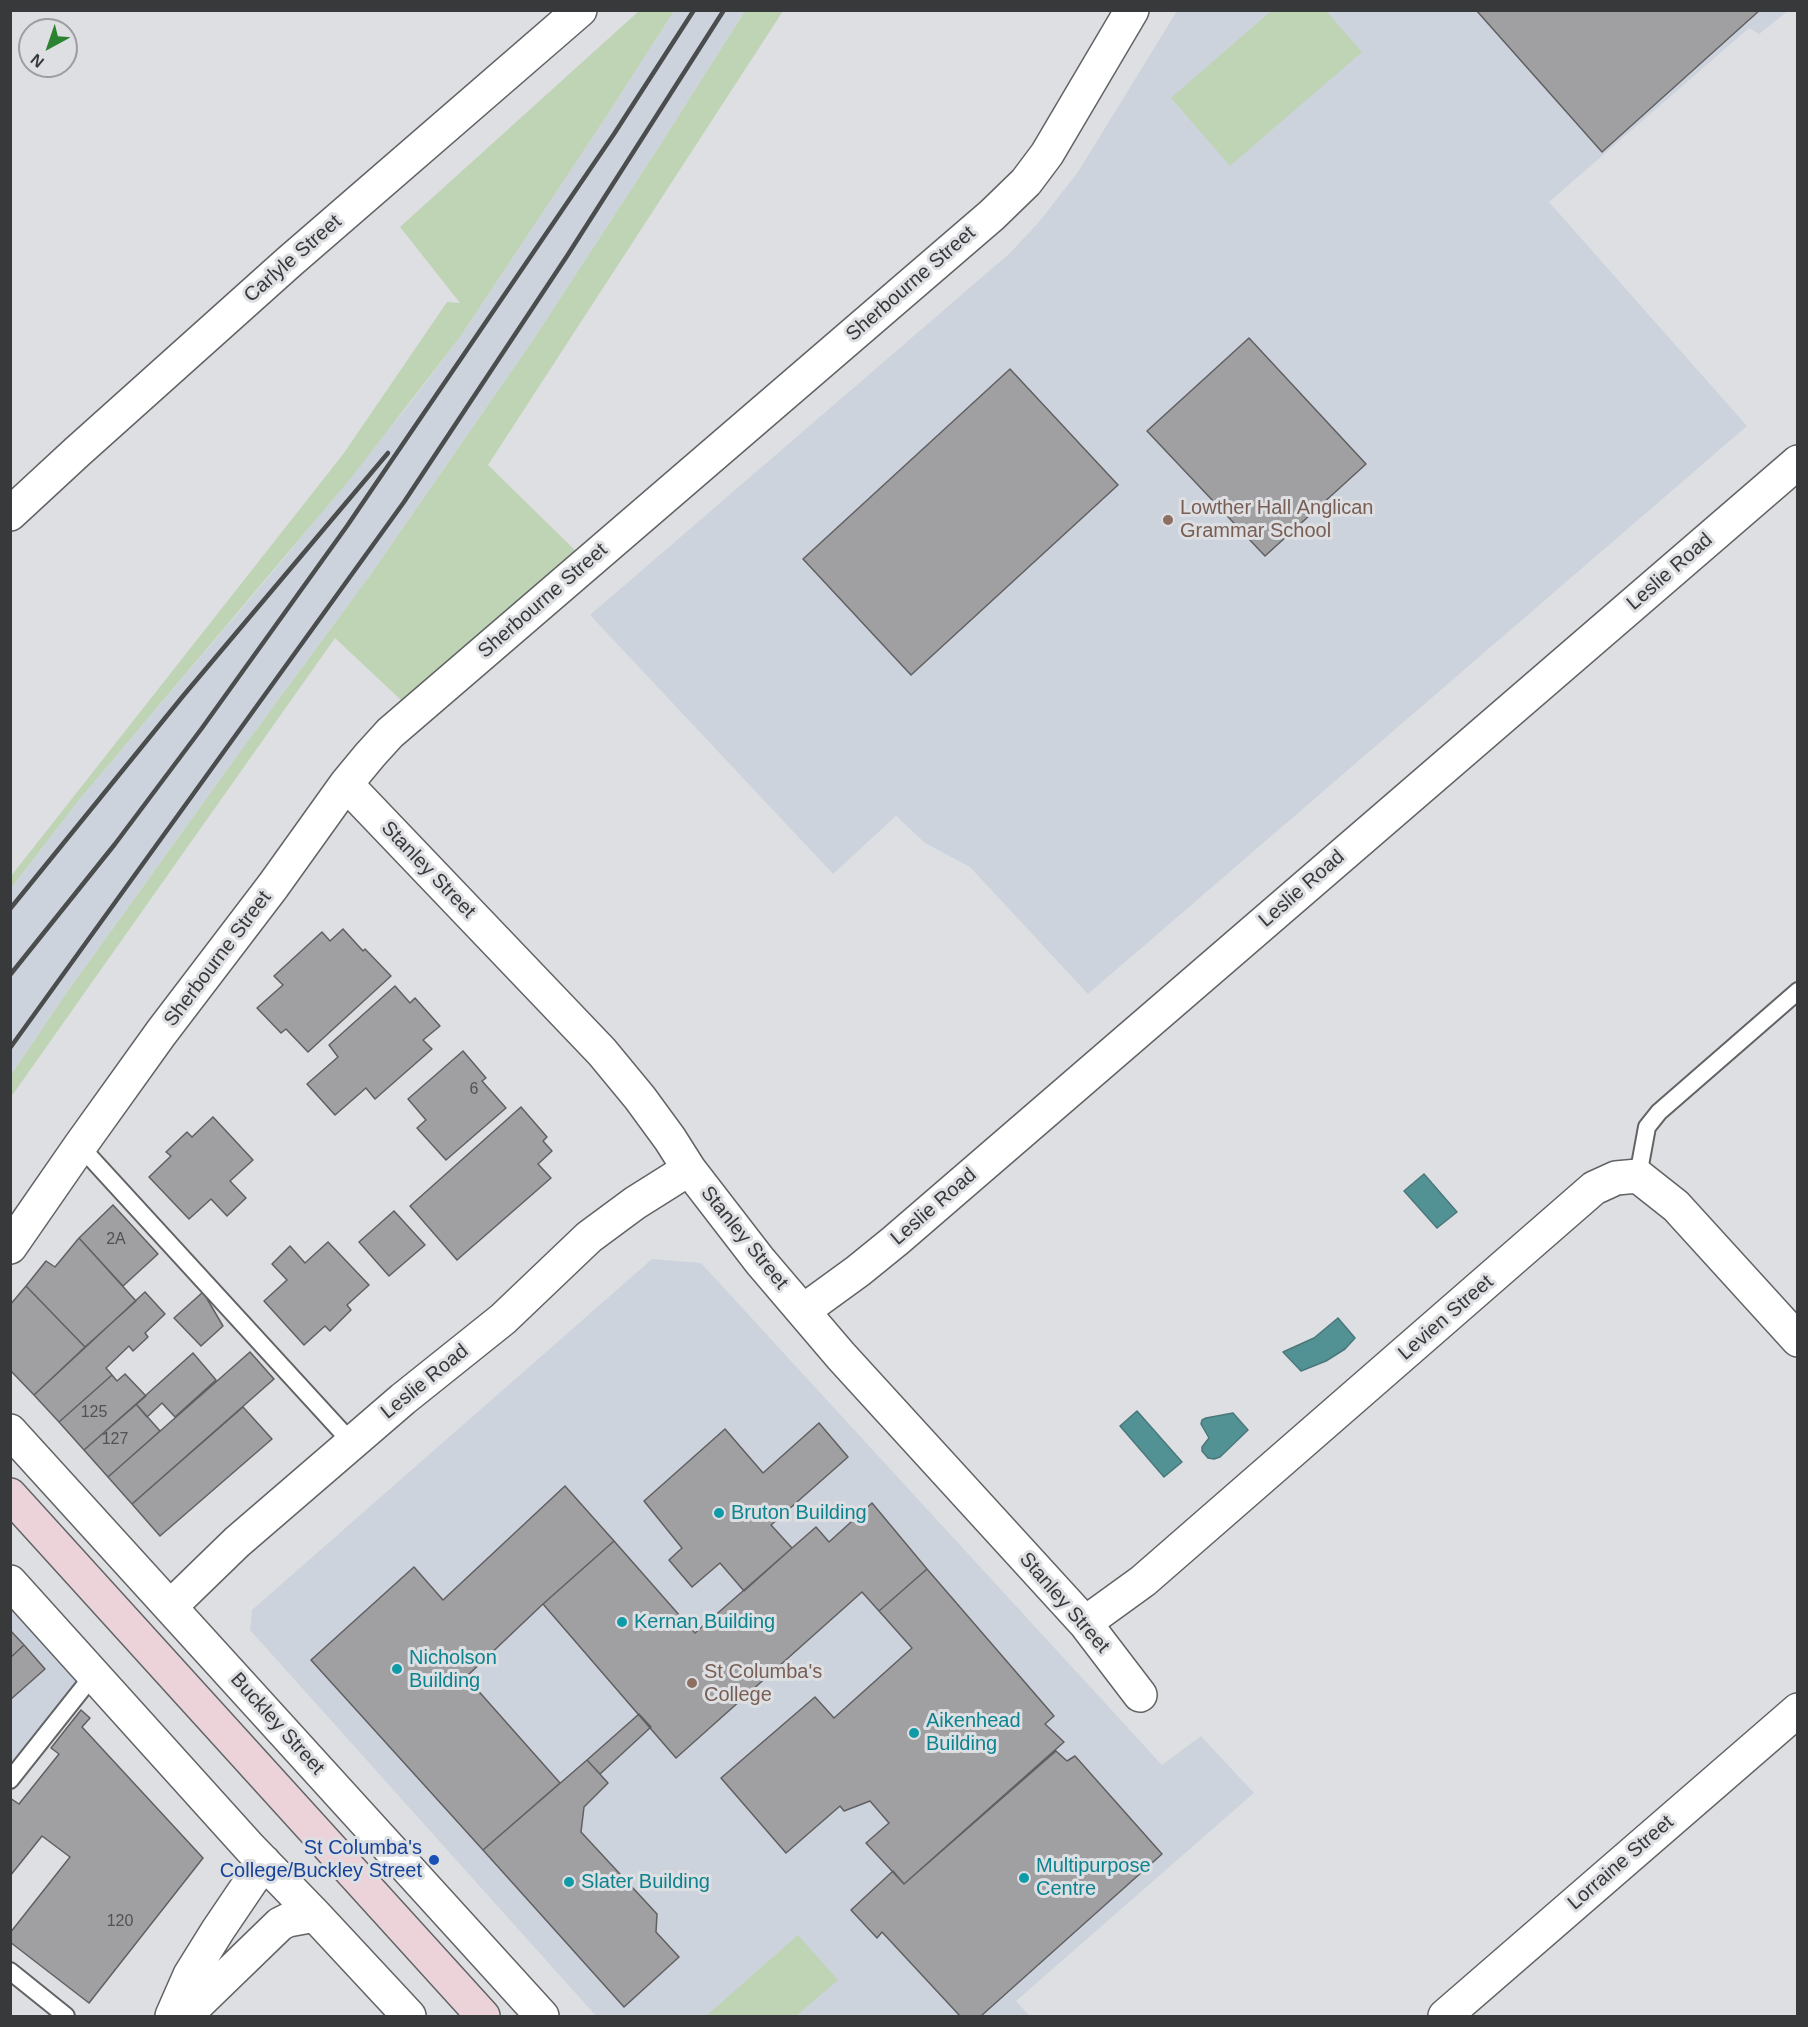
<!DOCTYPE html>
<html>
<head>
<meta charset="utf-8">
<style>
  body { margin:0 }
  #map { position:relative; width:1808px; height:2027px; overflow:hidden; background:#dddfe2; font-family:Helvetica,sans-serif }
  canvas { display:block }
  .frame { position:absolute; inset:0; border:12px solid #38393a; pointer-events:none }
  .north { position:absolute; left:18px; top:18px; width:60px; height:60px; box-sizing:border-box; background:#dddfe2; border:2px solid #9b9d9f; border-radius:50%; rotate:220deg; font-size:16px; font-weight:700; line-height:24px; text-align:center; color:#38393a }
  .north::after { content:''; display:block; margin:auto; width:21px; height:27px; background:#2b8230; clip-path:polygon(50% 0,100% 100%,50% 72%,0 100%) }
</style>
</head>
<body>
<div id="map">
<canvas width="1808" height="2027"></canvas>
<div class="frame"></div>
<div class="north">N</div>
</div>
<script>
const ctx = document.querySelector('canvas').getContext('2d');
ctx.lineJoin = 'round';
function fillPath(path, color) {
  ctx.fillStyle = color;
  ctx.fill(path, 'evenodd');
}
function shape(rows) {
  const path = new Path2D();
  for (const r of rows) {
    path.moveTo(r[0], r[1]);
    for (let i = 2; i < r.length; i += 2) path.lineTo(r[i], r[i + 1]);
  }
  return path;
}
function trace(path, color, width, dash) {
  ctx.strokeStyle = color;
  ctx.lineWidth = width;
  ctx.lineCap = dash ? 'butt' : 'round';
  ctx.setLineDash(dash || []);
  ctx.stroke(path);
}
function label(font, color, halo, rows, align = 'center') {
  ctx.font = font + ' Helvetica,sans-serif';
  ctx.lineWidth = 6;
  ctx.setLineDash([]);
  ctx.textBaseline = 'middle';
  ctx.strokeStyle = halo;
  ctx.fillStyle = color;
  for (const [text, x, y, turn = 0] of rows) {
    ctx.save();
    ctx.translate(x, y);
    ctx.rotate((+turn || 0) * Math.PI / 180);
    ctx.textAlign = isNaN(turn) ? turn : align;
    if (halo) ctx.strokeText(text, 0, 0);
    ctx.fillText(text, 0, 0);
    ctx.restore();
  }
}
fillPath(shape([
  [674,11,745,11,655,153,531,343,371,574,234,760,63,998,11,1075,11,888,79,800,282,561,407,407,460,337,604,120],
  [1177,11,1788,11,1759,34,1749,28,1549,202,1747,426,1088,994,970,867,925,843,896,816,833,874,590,615,1010,253,1038,223,1078,172],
  [652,1259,701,1263,1162,1765,1201,1736,1254,1793,1016,2001,1030,2016,596,2016,250,1630,252,1610],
  [10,1604,87,1689,10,1786]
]), '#cdd3dd');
fillPath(shape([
  [640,10,674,11,604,120,460,337,351,478,79,800,11,888,11,876,344,453,447,302,460,303,400,227],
  [745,11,783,11,488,465,585,560,402,701,335,638,11,1097,11,1075,63,998,234,760,371,574,531,343,655,153],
  [1271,11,1326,11,1362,52,1230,166,1171,98],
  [798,1935,838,1980,796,2016,706,2016]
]), '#bfd4b5');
const water = shape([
  [1424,1174,1457,1212,1437,1228,1404,1191,1424,1174],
  [1338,1318,1355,1338,1345,1349,1326,1361,1301,1371,1283,1352,1314,1338,1338,1318],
  [1137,1411,1182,1462,1164,1477,1120,1426,1137,1411],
  [1233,1413,1248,1430,1220,1457,1214,1459,1208,1458,1202,1451,1202,1447,1209,1438,1201,1424,1202,1420,1206,1418,1233,1413]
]);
fillPath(water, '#529295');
trace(water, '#4a777a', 1.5);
const building = shape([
  [1476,10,1760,10,1602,152,1476,10],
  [1249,338,1366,464,1265,556,1147,431,1249,338],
  [1010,369,1118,485,911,675,803,559,1010,369],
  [343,929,363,951,365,949,391,976,308,1052,286,1029,281,1033,257,1008,283,985,274,976,322,932,330,941,343,929],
  [395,986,410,1003,415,998,440,1026,423,1040,432,1049,375,1099,366,1088,335,1115,307,1084,338,1057,329,1045,395,986],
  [463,1051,486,1078,482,1081,506,1108,446,1160,417,1128,426,1120,408,1099,463,1051],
  [521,1107,547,1137,543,1141,552,1151,538,1164,551,1178,457,1260,410,1206,521,1107],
  [213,1117,253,1160,230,1181,246,1198,227,1216,211,1199,189,1219,149,1177,171,1156,166,1152,187,1132,192,1137,213,1117],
  [113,1205,158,1254,123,1286,79,1238,113,1205],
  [394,1211,425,1245,389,1276,359,1242,394,1211],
  [79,1238,136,1301,85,1347,26,1286,46,1261,55,1267,79,1238],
  [328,1242,369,1285,347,1305,351,1310,330,1331,325,1326,304,1345,264,1301,287,1280,272,1264,290,1246,305,1263,328,1242],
  [26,1286,85,1347,34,1395,10,1370,10,1305,26,1286],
  [145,1292,165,1314,145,1333,148,1337,133,1351,129,1346,106,1368,112,1375,59,1422,34,1395,145,1292],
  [203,1292,223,1326,201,1346,174,1318,203,1292],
  [250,1352,274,1379,132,1504,108,1477,250,1352],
  [193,1353,216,1380,175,1417,162,1403,147,1417,136,1404,193,1353],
  [125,1374,146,1396,84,1450,59,1422,112,1375,117,1381,125,1374],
  [136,1404,160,1431,108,1477,84,1450,136,1404],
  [243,1407,272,1439,160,1536,132,1504,243,1407],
  [819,1423,848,1457,771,1525,792,1548,744,1591,720,1563,692,1587,669,1560,682,1548,644,1501,725,1429,763,1473,819,1423],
  [565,1486,614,1541,543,1604,466,1677,560,1783,483,1850,311,1660,414,1567,443,1600,565,1486],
  [872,1503,927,1569,879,1611,862,1592,676,1758,543,1604,614,1541,695,1633,816,1527,829,1542,872,1503],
  [927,1569,1054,1716,1045,1724,1064,1742,904,1884,866,1843,889,1823,870,1801,844,1811,840,1806,786,1853,721,1778,815,1697,834,1718,912,1648,879,1611,927,1569],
  [10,1630,24,1645,10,1658,10,1630],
  [24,1645,45,1669,10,1700,10,1658,24,1645],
  [81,1710,90,1718,82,1727,203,1858,89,2003,10,1942,10,1933,70,1857,42,1836,10,1876,10,1798,19,1804,59,1754,51,1748,81,1710],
  [639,1714,651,1727,600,1774,587,1760,639,1714],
  [1056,1751,1067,1761,1075,1756,1162,1854,981,2016,960,2016,882,1932,877,1938,851,1910,893,1871,904,1884,1056,1751],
  [587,1760,608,1783,584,1807,581,1832,657,1914,656,1932,679,1957,624,2007,483,1850,587,1760]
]);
fillPath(building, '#a09fa2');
trace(building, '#605f62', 1.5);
const service = shape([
  [80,1146,353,1444],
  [1638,1176,1647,1127,1659,1112,1798,991],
  [10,1780,94,1674],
  [10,1971,66,2016]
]);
const minor = shape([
  [10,514,77,452,289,262,580,10],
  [346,784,602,1052,640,1098,670,1139,689,1169,760,1261,841,1356,1085,1623,1140,1695],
  [10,1247,80,1146,161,1033,273,886,346,784,370,755,390,733,992,215,1026,182,1047,154,1132,10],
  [803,1311,858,1271,895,1241,1798,462],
  [10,1431,542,2016],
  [10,1582,250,1848,315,1915,409,2016],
  [170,1607,237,1542,403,1399,503,1319,589,1237,635,1203,689,1169],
  [1085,1623,1143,1581,1594,1188,1616,1178,1638,1176,1676,1206,1798,1340],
  [172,2016,190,1975,218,1930,264,1862],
  [185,2016,280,1924,288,1920,315,1915],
  [1445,2016,1798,1710]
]);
const secondary = shape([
  [10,1495,483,2016]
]);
trace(service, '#616365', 20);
trace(minor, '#616365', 36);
trace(secondary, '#616365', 36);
trace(service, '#fff', 16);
trace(minor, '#fff', 33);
trace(secondary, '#ecd3da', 33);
trace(shape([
  [10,909,183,696,388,453],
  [10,975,115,844,202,728,347,526,614,134,694,10],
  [10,1048,404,502,567,256,724,10]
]), '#4a4c4d', 4.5);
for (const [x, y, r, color] of [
  [1168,520,6,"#8d6e63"],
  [719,1513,6,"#0f9aa8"],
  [622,1622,6,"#0f9aa8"],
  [397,1669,6,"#0f9aa8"],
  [692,1683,6,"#8d6e63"],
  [914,1733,6,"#0f9aa8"],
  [434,1860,6,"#1a4fb4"],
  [1024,1878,6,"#0f9aa8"],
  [569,1882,6,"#0f9aa8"]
]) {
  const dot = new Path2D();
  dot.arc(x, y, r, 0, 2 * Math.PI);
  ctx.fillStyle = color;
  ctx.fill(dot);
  trace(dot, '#dddfe2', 2);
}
label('16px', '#525254', null, [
  ["6",474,1090],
  ["2A",116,1240],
  ["125",94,1413],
  ["127",115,1440],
  ["120",120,1922]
]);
label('20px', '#38393a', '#dddfe2', [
  ["Carlyle Street",293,259,-41],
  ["Sherbourne Street",911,284,-41],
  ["Leslie Road",1670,572,-41],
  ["Sherbourne Street",543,601,-41],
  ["Stanley Street",428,870,46],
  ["Leslie Road",1302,889,-41],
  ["Sherbourne Street",218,959,-53],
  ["Leslie Road",934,1207,-41],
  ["Stanley Street",744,1238,51],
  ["Levien Street",1446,1318,-41],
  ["Leslie Road",425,1382,-39],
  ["Stanley Street",1064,1603,49],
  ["Buckley Street",277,1724,48],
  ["Lorraine Street",1621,1863,-41]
]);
label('20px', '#785e54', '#dddfe2', [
  ["Lowther Hall Anglican",1180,508],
  ["Grammar School",1180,531],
  ["St Columba's",704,1672],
  ["College",704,1695]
], 'left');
label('20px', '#0d838f', '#dddfe2', [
  ["Bruton Building",731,1513],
  ["Kernan Building",634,1622],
  ["Nicholson",409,1658],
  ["Building",409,1681],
  ["Aikenhead",926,1721],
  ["Building",926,1744],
  ["Multipurpose",1036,1866],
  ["Centre",1036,1889],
  ["Slater Building",581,1882]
], 'left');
label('20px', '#164399', '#dddfe2', [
  ["St Columba's",422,1848],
  ["College/Buckley Street",422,1871]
], 'right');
</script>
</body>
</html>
